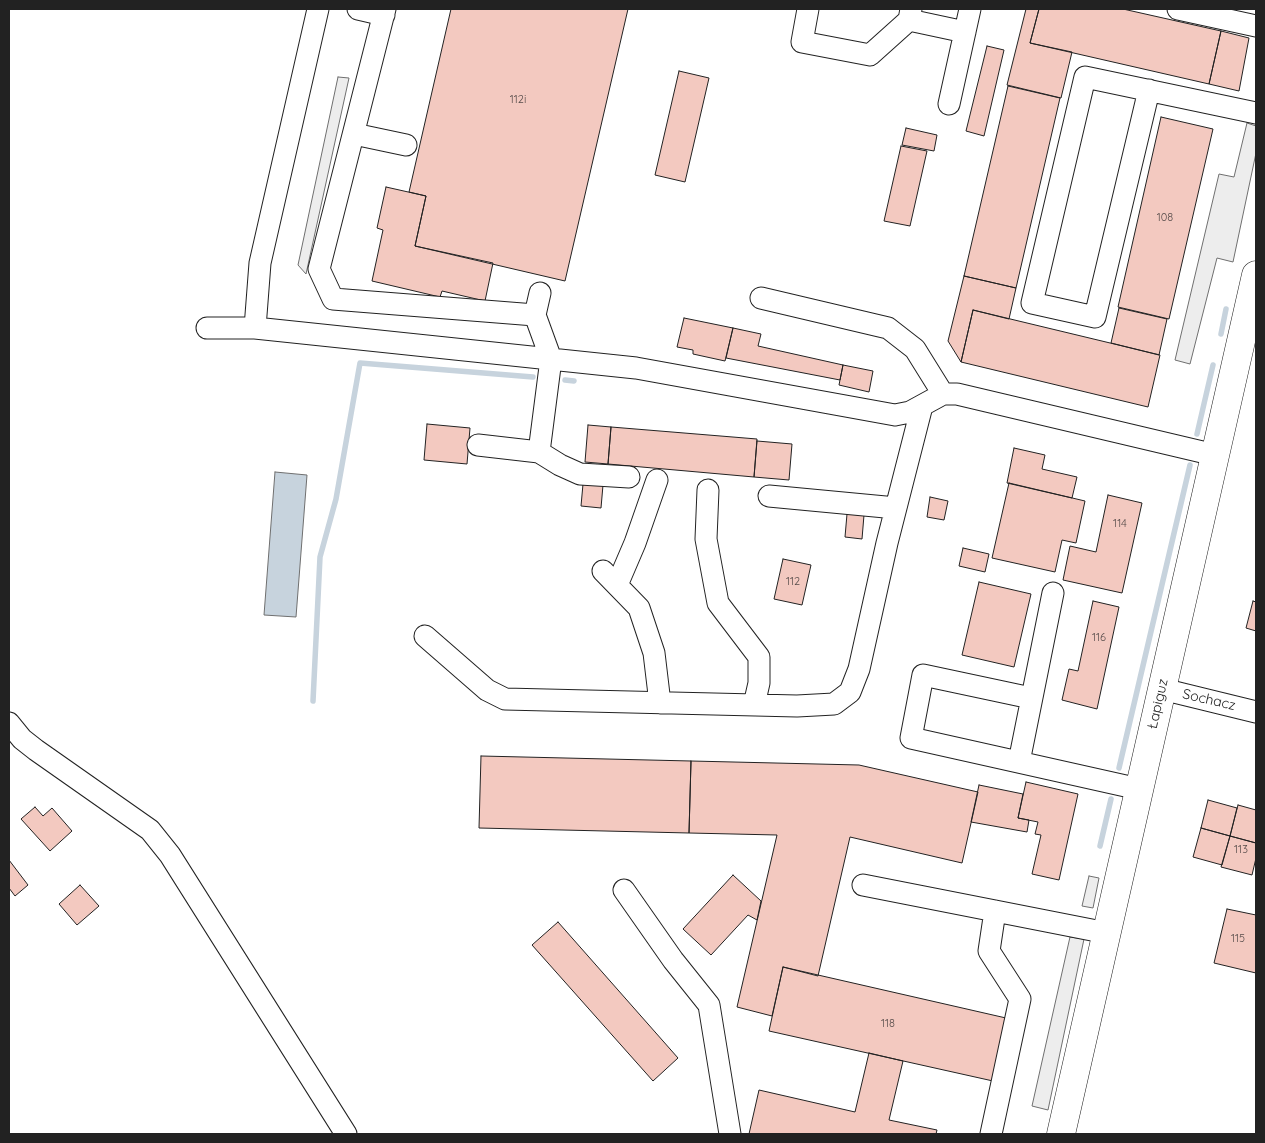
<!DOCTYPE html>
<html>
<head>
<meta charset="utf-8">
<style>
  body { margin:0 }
  #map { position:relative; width:1265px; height:1143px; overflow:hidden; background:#fff; font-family:Quicksand,sans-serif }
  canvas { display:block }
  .frame { position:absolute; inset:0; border:10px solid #222; pointer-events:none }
</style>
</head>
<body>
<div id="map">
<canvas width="1265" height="1143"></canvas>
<div class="frame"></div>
</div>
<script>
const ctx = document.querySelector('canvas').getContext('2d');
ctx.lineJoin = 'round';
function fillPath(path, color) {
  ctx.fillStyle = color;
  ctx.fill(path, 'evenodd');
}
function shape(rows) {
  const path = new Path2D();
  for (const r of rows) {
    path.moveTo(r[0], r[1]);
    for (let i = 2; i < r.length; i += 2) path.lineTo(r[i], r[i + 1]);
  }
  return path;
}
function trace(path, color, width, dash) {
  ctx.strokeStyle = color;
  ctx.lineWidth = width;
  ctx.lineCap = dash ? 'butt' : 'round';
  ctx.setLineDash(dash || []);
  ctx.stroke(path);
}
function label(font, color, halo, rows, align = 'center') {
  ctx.font = font + ' Quicksand,sans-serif';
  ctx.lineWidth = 4;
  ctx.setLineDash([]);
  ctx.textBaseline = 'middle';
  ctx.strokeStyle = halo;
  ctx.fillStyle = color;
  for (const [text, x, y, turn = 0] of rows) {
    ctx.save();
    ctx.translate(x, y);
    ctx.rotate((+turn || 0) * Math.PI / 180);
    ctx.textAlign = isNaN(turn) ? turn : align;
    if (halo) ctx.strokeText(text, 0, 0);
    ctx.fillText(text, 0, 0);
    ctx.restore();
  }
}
const parking = shape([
  [338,77,349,78,306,274,298,265,338,77],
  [1247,123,1256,126,1256,153,1233,262,1217,258,1190,364,1175,360,1219,174,1234,177,1247,123],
  [1089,876,1099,878,1093,908,1082,906,1089,876],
  [1070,937,1084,939,1048,1110,1032,1106,1070,937]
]);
fillPath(parking, '#ededed');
trace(parking, '#6f6f6f', 1);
const water = shape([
  [275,472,307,475,296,617,264,615,275,472]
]);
fillPath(water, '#c7d3dd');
trace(water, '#6f6f6f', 1);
trace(shape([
  [1221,334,1226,309],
  [565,380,574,381],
  [1197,434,1213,365],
  [313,701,320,557,336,499,360,363,533,377],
  [1119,768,1190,465],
  [1100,846,1111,799]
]), '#c7d3dd', 5.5);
const building = shape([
  [451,9,628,9,565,281,415,246,426,196,409,192,451,9],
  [1026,9,1039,9,1030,43,1072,52,1061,98,1007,85,1026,9],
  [1039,9,1123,9,1221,31,1209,84,1030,43,1039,9],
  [1221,31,1249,38,1239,91,1209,84,1221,31],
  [987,46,1004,50,984,136,966,131,987,46],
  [679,71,709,78,685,182,655,175,679,71],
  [1008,86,1060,98,1016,288,964,276,1008,86],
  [1161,117,1213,129,1169,319,1118,307,1161,117],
  [906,128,937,135,934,151,902,145,906,128],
  [901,146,927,151,910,226,884,221,901,146],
  [386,187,426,196,415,246,493,263,485,301,442,291,440,297,372,281,383,230,377,228,386,187],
  [964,276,1016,288,1009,319,973,310,961,362,948,341,964,276],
  [1119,308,1167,319,1159,355,1111,343,1119,308],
  [973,310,1160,355,1148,407,961,362,973,310],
  [684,318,733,328,725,361,693,354,693,350,677,347,684,318],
  [733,328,761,334,758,346,843,365,840,380,726,358,733,328],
  [843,365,873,371,869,392,839,385,843,365],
  [427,424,470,428,467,464,424,460,427,424],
  [588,425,611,427,608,464,585,462,588,425],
  [611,427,757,439,754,477,608,464,611,427],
  [757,441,792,444,789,480,754,477,757,441],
  [1014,448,1045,455,1042,469,1077,477,1072,498,1007,483,1014,448],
  [1009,483,1085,501,1076,543,1062,540,1055,572,992,558,1009,483],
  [583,484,603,485,601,508,581,506,583,484],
  [1108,495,1142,503,1122,593,1063,580,1070,546,1096,552,1108,495],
  [930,497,948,501,944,520,927,517,930,497],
  [847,514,864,515,862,539,845,537,847,514],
  [963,548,989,554,985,572,959,566,963,548],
  [783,559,811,565,802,605,774,599,783,559],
  [979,582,1031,594,1014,667,962,655,979,582],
  [1093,601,1119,607,1097,709,1062,700,1069,669,1078,671,1093,601],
  [1253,601,1256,602,1256,631,1246,628,1253,601],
  [481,756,691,761,689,833,479,828,481,756],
  [691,761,859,765,978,792,962,863,850,837,818,976,783,967,772,1016,737,1007,777,835,689,833,691,761],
  [1026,782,1078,794,1059,880,1032,874,1041,835,1035,834,1038,822,1018,818,1026,782],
  [979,785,1023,794,1018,818,1029,820,1027,832,971,822,979,785],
  [1208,800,1237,808,1230,836,1201,828,1208,800],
  [1238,805,1256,810,1256,843,1230,836,1238,805],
  [35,807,43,816,52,808,72,831,50,851,21,819,35,807],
  [1201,828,1230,836,1222,865,1193,857,1201,828],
  [1230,836,1256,843,1256,858,1252,875,1221,867,1230,836],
  [9,860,28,885,15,896,9,888,9,860],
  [733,875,761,901,757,920,748,915,711,955,683,929,733,875],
  [80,885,99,906,77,925,59,904,80,885],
  [1227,909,1256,915,1256,973,1214,963,1227,909],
  [558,922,678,1058,653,1081,532,945,558,922],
  [783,967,1006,1018,993,1081,769,1031,783,967],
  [869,1053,903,1061,889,1120,937,1130,936,1134,749,1134,759,1090,855,1112,869,1053]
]);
fillPath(building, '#f3c9c0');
trace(building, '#222', 1);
const minor = shape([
  [358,9,384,15],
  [385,9,319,269,333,299,535,315],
  [808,9,802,42,870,55,909,20,911,9],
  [1178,9,1256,26],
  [909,20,965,32],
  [1149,90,1095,317,1032,303,1085,77,1256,113],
  [949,104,970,9],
  [354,134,406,145],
  [761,298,888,328,915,349,943,394],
  [207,328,255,328,636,368,895,415,910,412,943,394,957,394,1215,455],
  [255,328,260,263,318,9],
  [478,445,539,452,560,465,580,474,629,477],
  [539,452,551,359,535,315,540,293],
  [708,490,706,539,718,603,759,657,759,683,754,705],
  [769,496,896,508],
  [603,571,639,608,654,653,660,703],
  [617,585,635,543,657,480],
  [425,636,487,690,505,699,797,706,834,704,850,692,859,669,887,543,922,406],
  [1162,689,1256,712],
  [1031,698,923,675,911,738,1139,789],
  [9,723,22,739,36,750,150,830,170,855,346,1134],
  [1019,762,1053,593],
  [863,885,1107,933],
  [624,890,673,960,709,1005,730,1134],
  [991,1134,1020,999,989,951,995,911]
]);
const major = shape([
  [1061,1134,1256,275]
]);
trace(minor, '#222', 23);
trace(major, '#222', 29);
trace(minor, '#fff', 21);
trace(major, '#fff', 28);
label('11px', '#564c4a', null, [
  ["112i",518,100],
  ["108",1165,218],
  ["114",1120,524],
  ["112",793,582],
  ["116",1099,638],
  ["113",1241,850],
  ["115",1238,939],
  ["118",888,1024]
]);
label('14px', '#222', '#fff', [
  ["Sochacz",1209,700,13],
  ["Łapiguz",1158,704,-77]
]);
</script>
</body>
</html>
